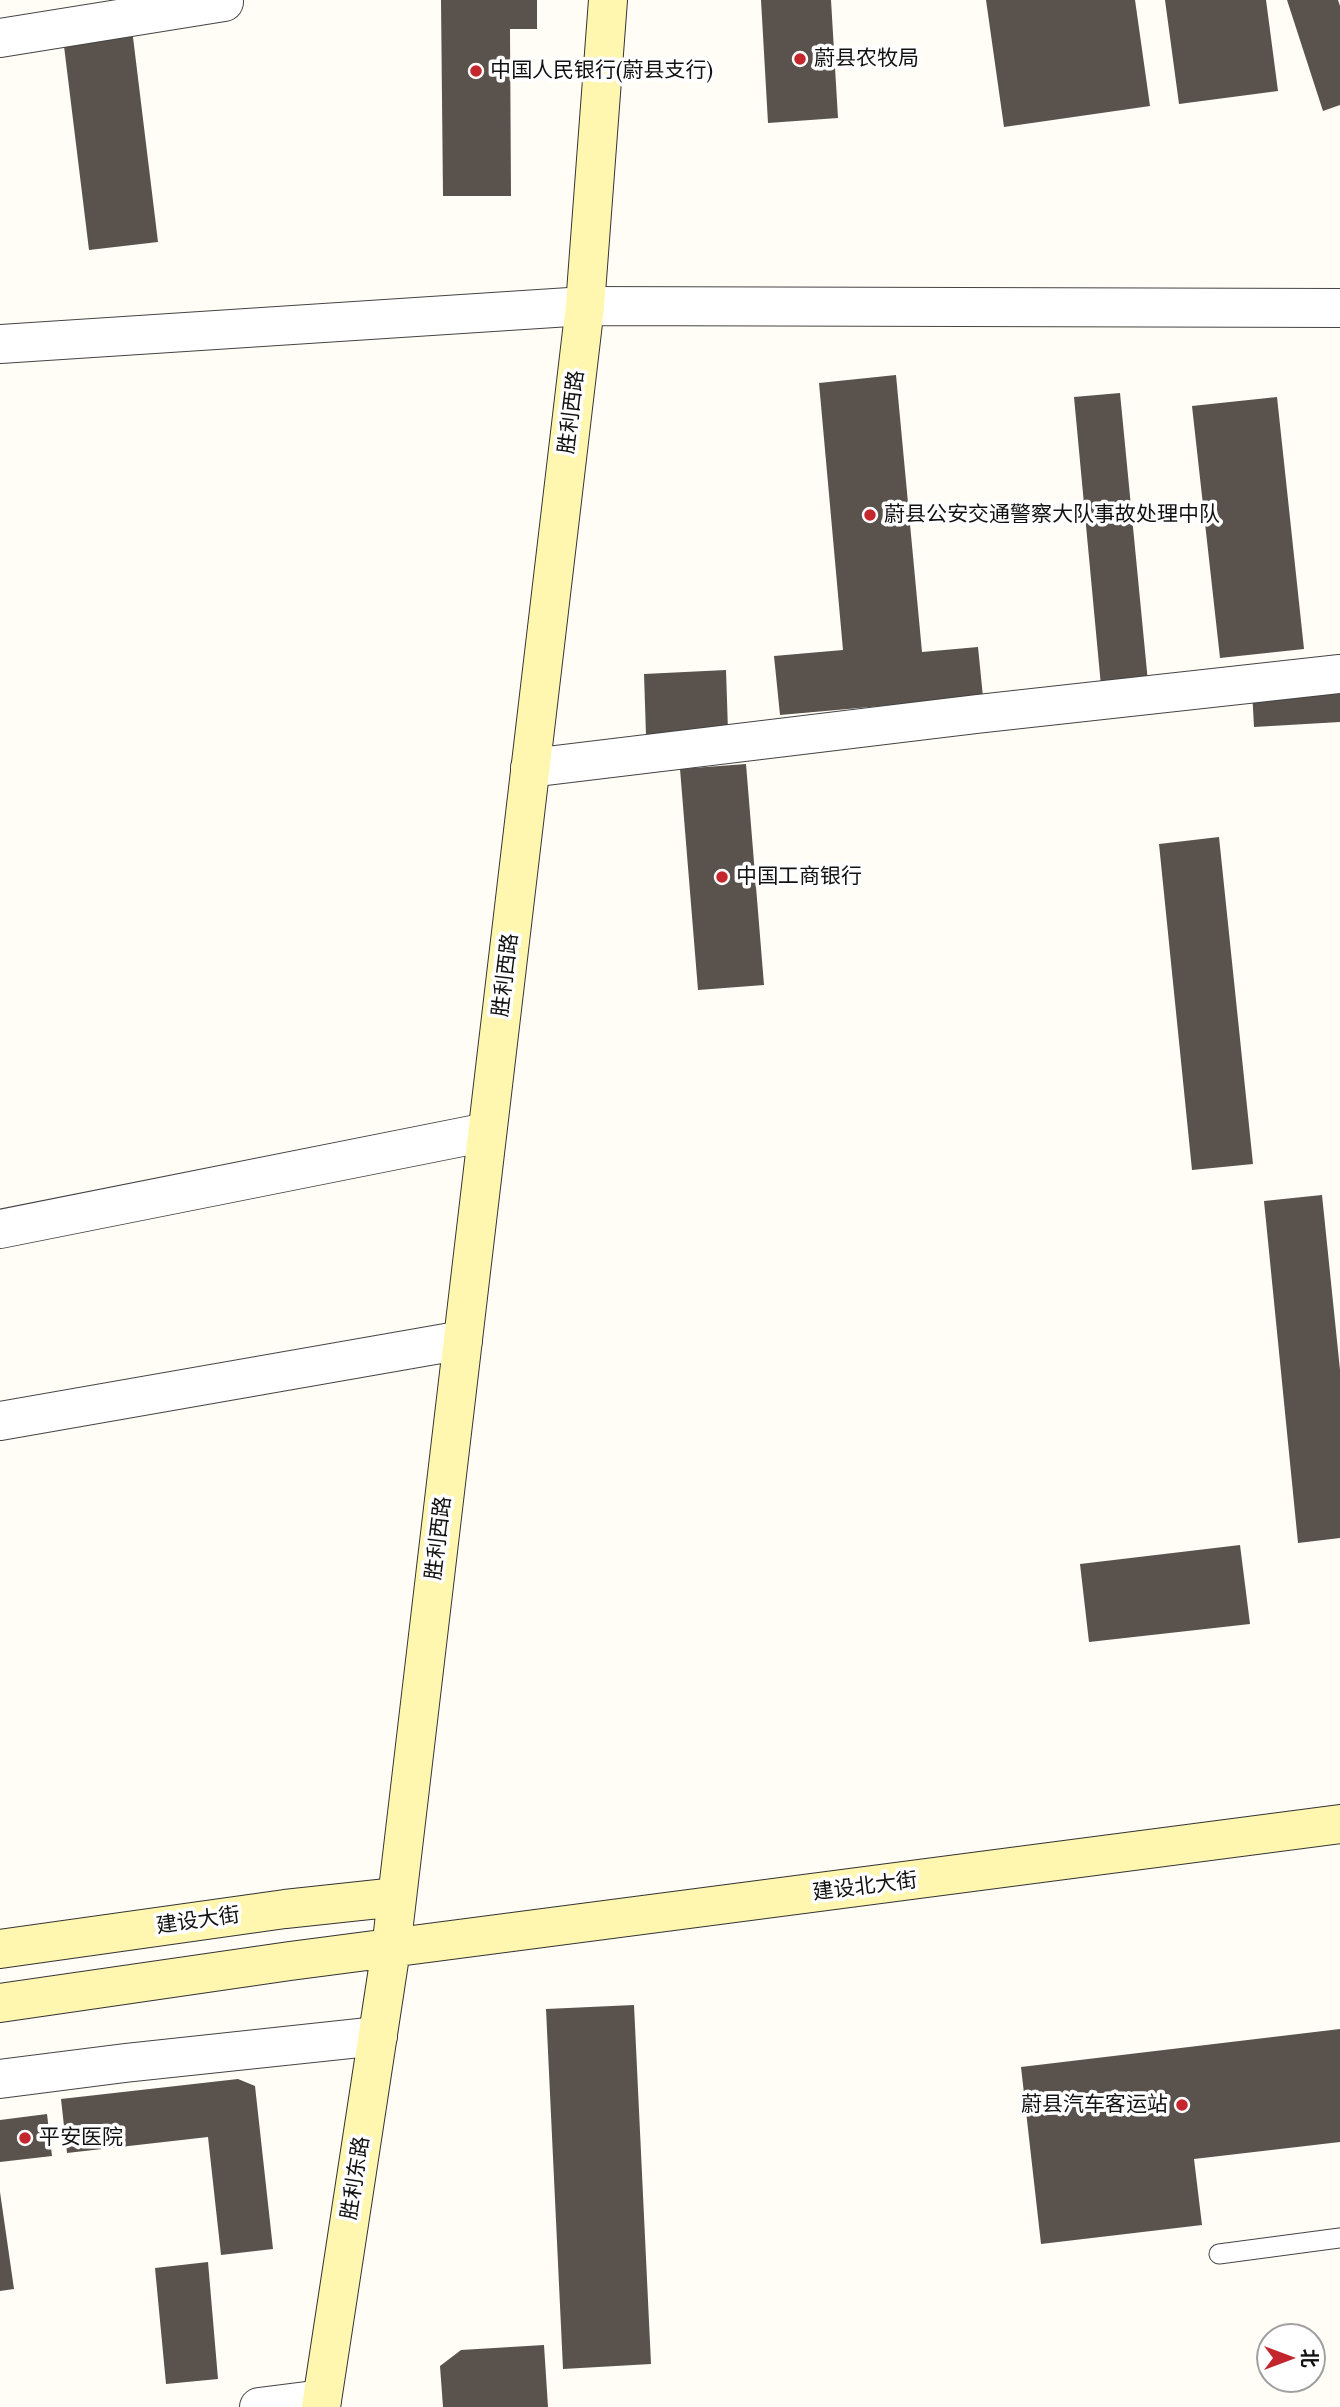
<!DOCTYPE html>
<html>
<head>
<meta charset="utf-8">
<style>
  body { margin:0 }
  #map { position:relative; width:1340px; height:2407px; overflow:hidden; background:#fffdf5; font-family:Lora,"Noto Sans SC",serif }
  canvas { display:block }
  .north { position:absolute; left:1256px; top:2323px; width:70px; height:70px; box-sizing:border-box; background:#fff; border:2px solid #a0a0a0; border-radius:50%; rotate:90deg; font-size:19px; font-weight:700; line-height:28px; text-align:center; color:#111 }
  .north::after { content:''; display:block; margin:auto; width:24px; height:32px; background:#c4262e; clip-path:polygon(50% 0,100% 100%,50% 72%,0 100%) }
</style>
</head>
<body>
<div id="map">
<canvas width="1340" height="2407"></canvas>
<div class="north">北</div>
</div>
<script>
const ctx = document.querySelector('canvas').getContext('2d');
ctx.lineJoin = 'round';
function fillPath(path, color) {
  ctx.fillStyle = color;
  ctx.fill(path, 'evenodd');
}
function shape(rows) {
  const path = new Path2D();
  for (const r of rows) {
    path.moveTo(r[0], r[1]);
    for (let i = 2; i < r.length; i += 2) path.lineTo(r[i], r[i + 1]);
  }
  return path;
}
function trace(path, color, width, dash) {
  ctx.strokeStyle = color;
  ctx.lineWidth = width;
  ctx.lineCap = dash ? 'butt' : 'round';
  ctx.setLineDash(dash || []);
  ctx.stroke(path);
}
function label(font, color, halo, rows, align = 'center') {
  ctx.font = font + ' Lora,"Noto Sans SC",serif';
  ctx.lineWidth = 7;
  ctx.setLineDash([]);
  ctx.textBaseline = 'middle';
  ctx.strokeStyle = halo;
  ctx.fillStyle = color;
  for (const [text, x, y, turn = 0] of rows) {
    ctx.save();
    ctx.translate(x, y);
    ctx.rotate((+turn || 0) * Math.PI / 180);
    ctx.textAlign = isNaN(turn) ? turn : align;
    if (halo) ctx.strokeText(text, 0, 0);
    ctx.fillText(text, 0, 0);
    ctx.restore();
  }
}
fillPath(shape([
  [441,0,537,0,537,29,510,29,511,196,443,196],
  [761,0,831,0,838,118,768,123],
  [986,0,1135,0,1150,106,1004,127],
  [1165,0,1266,0,1278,91,1179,104],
  [1287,0,1338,0,1340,6,1340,105,1323,111],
  [132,29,158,242,89,250,63,38],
  [896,375,922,652,978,647,983,697,780,715,774,656,843,650,819,383],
  [1120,393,1148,682,1101,686,1074,397],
  [1277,397,1304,649,1220,658,1192,406],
  [726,670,728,731,646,735,644,674],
  [1340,686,1340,722,1254,727,1252,690],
  [746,764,764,985,698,990,680,769],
  [1219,837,1253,1164,1192,1170,1159,844],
  [1322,1195,1340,1370,1340,1538,1298,1543,1264,1201],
  [1240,1545,1250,1624,1089,1642,1080,1564],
  [634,2005,651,2364,563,2369,546,2009],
  [1340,2029,1340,2142,1194,2159,1202,2225,1041,2244,1021,2067],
  [238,2079,255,2086,273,2249,221,2255,208,2137,67,2153,61,2099],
  [47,2114,52,2156,0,2162,0,2120],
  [0,2192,14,2289,0,2291],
  [208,2262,218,2379,166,2384,155,2268],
  [544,2345,548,2407,443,2407,440,2366,461,2350]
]), '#5a524d');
const service = shape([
  [1219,2254,1340,2238]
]);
const minor = shape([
  [0,38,224,2],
  [530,768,977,714,1340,674],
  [0,1229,487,1132],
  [0,1421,463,1340],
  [0,2079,125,2063,378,2036],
  [259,2407,322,2399]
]);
const tertiary = shape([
  [0,344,585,306,1340,308]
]);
const secondary = shape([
  [0,1949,285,1909,397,1897],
  [0,2003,290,1961,1340,1824],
  [321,2407,391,1949,585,306,608,0]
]);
trace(service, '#444', 21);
trace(minor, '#444', 40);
trace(tertiary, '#444', 40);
trace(secondary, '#333', 40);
trace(service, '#fff', 19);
trace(minor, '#fff', 38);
trace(tertiary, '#fff', 38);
trace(secondary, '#fff6b0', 38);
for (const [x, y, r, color] of [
  [800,59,7,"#c4262e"],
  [476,71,7,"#c4262e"],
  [870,515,7,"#c4262e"],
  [722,877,7,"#c4262e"],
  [1182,2105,7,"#c4262e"],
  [25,2138,7,"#c4262e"]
]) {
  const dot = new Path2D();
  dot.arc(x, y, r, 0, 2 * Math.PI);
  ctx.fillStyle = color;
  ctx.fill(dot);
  trace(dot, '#fff', 2.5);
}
label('21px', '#111', '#fff', [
  ["蔚县农牧局",814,59],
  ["中国人民银行(蔚县支行)",490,71],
  ["蔚县公安交通警察大队事故处理中队",884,515],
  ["中国工商银行",736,877],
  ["蔚县汽车客运站",1168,2105,"right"],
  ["平安医院",39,2138]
], 'left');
label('21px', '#111', '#fff', [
  ["胜利西路",572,412,-83],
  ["胜利西路",506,975,-83],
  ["胜利西路",439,1538,-83],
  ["建设北大街",865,1887,-7],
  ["建设大街",198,1921,-8],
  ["胜利东路",356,2178,-81]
]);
</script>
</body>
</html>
